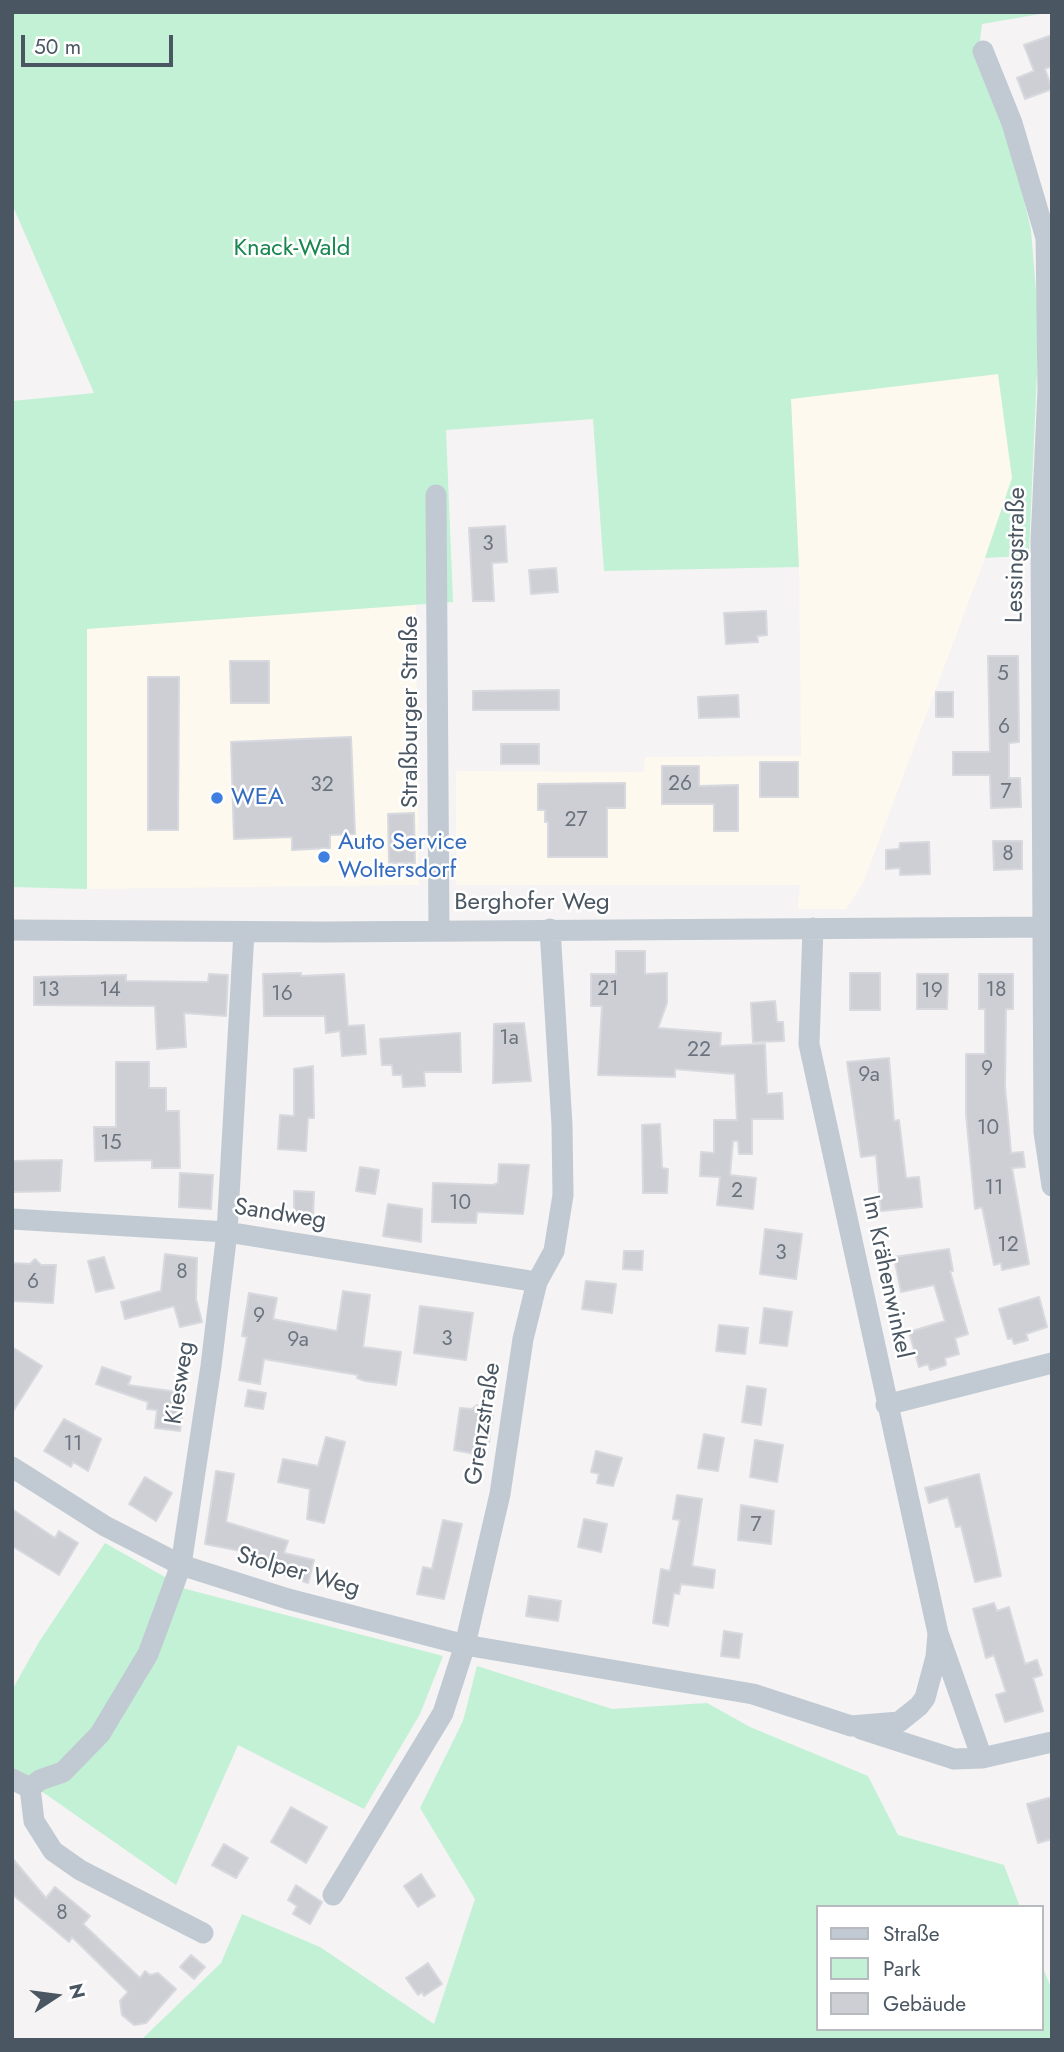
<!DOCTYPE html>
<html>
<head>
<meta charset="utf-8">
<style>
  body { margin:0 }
  #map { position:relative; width:1064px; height:2052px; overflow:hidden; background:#f5f3f3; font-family:Jost,sans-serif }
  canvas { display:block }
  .frame { position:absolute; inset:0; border:14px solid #4a5661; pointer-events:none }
  .legend { position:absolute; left:816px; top:1905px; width:228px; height:126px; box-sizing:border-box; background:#fff; border:2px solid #b7bbc0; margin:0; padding:9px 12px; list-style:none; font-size:21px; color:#4a5661 }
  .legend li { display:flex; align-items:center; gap:14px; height:35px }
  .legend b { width:35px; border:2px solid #b7bbc0 }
  .north { position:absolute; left:21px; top:1961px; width:70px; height:70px; -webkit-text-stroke:5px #fff; paint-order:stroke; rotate:77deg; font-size:19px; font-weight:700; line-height:28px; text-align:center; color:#4a5661 }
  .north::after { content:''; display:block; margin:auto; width:24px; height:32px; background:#4a5661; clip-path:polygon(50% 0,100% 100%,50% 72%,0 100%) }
  .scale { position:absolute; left:21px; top:35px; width:152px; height:32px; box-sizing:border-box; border:4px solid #4a5661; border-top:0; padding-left:9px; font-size:21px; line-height:24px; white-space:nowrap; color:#4a5661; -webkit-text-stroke:5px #fff; paint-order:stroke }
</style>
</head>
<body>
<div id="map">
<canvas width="1064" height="2052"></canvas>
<div class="frame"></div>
<ul class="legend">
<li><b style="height:9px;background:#c1cad2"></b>Straße</li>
<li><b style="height:19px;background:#c3f1d5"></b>Park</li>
<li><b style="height:19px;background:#cdcfd5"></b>Gebäude</li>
</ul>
<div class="north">N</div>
<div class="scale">50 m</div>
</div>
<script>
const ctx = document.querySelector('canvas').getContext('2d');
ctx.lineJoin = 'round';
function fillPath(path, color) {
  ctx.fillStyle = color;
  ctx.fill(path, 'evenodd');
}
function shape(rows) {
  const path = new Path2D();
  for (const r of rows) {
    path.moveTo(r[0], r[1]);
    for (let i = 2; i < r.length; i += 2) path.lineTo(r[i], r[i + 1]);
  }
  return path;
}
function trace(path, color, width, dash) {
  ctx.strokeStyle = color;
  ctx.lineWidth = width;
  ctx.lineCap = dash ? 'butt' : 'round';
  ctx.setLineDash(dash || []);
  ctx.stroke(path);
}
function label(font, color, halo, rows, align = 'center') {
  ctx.font = font + ' Jost,sans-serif';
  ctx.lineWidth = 5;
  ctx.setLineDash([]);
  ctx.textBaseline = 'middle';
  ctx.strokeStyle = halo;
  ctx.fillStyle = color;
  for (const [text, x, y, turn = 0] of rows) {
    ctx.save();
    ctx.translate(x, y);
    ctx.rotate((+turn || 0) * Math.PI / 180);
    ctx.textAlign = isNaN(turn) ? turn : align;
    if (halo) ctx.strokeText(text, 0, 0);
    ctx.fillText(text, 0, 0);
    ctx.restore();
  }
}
fillPath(shape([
  [998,374,1012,478,985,558,863,883,846,909,798,909,800,885,456,885,456,771,644,772,645,757,801,756,799,567,791,399],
  [416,604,419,885,87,889,87,629]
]), '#fdf9ef');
fillPath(shape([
  [12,12,1052,12,982,24,978,57,1011,145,1031,230,1039,328,1029,552,1023,556,985,558,1012,478,998,374,791,399,799,567,604,571,593,419,446,430,453,602,87,629,87,889,12,887,12,401,94,393,12,204],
  [105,1543,186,1589,443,1656,420,1714,364,1809,238,1745,176,1885,44,1793,12,1775,12,1690,39,1642],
  [477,1666,612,1709,707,1703,750,1727,868,1776,898,1835,1004,1865,1020,1907,817,1907,817,2029,1041,2029,1041,1963,1052,1990,1052,2040,141,2040,221,1963,242,1914,320,1947,434,2024,475,1899,420,1808,463,1721]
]), '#c3f1d5');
const building = shape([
  [1052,35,1052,66,1045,69,1052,89,1025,99,1017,78,1034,71,1024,45,1052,35],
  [505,526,507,562,492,563,494,601,473,601,469,528,505,526],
  [556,568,558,592,531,594,529,570,556,568],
  [766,611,767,635,757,636,758,642,726,644,724,613,766,611],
  [988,656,1018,656,1019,742,1009,743,1009,778,1020,778,1021,807,991,808,990,775,953,775,953,752,990,752,988,656],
  [230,661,269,661,269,703,231,703,230,661],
  [148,677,179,677,178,830,148,830,148,677],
  [559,690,559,710,473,710,473,691,559,690],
  [936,692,953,692,953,717,936,717,936,692],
  [738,695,739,717,699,718,698,697,738,695],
  [351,737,355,834,330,835,330,848,292,850,292,837,234,839,231,742,351,737],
  [501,744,539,744,539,764,501,764,501,744],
  [760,762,798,762,798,797,760,797,760,762],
  [662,766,699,766,699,786,738,785,738,831,714,831,714,804,662,804,662,766],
  [625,783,625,808,607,808,607,857,548,857,548,822,545,822,545,810,538,810,538,784,625,783],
  [414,813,415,863,389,863,388,814,414,813],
  [993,841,1022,841,1022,869,994,870,993,841],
  [929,842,930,874,900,875,900,868,886,869,886,850,899,849,900,843,929,842],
  [616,951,645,951,645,974,667,973,667,1003,658,1028,721,1033,720,1046,765,1044,767,1094,782,1093,783,1119,752,1119,752,1154,739,1154,738,1141,733,1141,730,1175,756,1178,753,1209,717,1205,720,1177,700,1176,701,1152,714,1153,714,1120,737,1120,735,1074,675,1069,675,1077,598,1075,602,1006,591,1006,591,974,616,974,616,951],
  [301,973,301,976,344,974,348,1026,364,1025,366,1054,342,1056,340,1031,326,1033,325,1016,264,1016,263,974,301,973],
  [850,973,880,973,880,1010,850,1010,850,973],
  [209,974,228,975,226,1016,184,1013,186,1047,157,1049,155,1006,34,1005,34,977,126,975,126,981,208,982,209,974],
  [917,974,948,974,947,1009,917,1009,917,974],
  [979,974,1013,974,1013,1009,1006,1009,1005,1086,1011,1153,1023,1152,1025,1167,1012,1168,1029,1264,1002,1270,1001,1263,994,1265,982,1207,975,1209,966,1114,966,1054,985,1054,985,1009,979,1009,979,974],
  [775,1001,777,1022,783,1022,784,1041,753,1042,751,1003,775,1001],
  [524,1023,531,1081,493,1083,494,1024,524,1023],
  [460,1033,461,1072,424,1072,425,1086,403,1087,402,1075,393,1075,392,1065,382,1065,380,1039,460,1033],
  [889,1058,894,1121,899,1120,906,1178,919,1177,922,1207,881,1211,876,1155,861,1157,847,1062,889,1058],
  [116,1062,149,1062,149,1088,166,1088,166,1111,179,1111,180,1168,152,1168,152,1160,95,1161,94,1127,116,1127,116,1062],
  [313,1066,314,1118,308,1118,306,1151,278,1149,280,1115,294,1116,294,1069,313,1066],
  [660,1124,662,1168,668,1169,667,1193,643,1193,642,1125,660,1124],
  [62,1160,60,1191,12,1192,12,1161,62,1160],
  [499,1164,529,1165,523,1214,477,1212,476,1223,432,1222,433,1183,493,1185,498,1183,499,1164],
  [360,1167,379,1170,375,1194,356,1191,360,1167],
  [180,1173,213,1175,211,1209,179,1207,180,1173],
  [294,1191,314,1192,313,1219,294,1219,294,1191],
  [388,1204,422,1209,421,1242,383,1236,388,1204],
  [765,1229,802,1234,796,1279,760,1274,765,1229],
  [949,1249,953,1271,950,1271,968,1334,955,1338,959,1354,945,1358,946,1365,930,1370,928,1364,919,1367,909,1332,945,1321,934,1285,901,1292,894,1257,949,1249],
  [624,1251,643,1251,642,1270,623,1269,624,1251],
  [165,1254,197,1258,196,1299,202,1322,180,1327,174,1306,125,1319,121,1302,161,1291,165,1254],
  [104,1257,114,1288,96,1292,88,1261,104,1257],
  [35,1259,41,1265,56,1265,53,1303,12,1301,12,1263,30,1264,35,1259],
  [586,1281,616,1284,612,1313,582,1309,586,1281],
  [343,1291,370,1295,363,1347,401,1352,396,1385,365,1381,357,1378,358,1375,264,1359,260,1384,239,1380,247,1337,242,1336,249,1293,277,1298,273,1319,337,1331,343,1291],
  [1039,1297,1047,1327,1026,1334,1028,1340,1014,1344,1012,1338,1008,1339,999,1309,1039,1297],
  [420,1306,473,1313,466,1360,414,1353,420,1306],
  [764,1308,792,1312,787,1346,760,1343,764,1308],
  [719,1325,748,1328,745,1354,716,1351,719,1325],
  [12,1347,42,1366,12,1413,12,1347],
  [102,1367,131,1377,128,1385,185,1393,180,1431,155,1428,157,1410,147,1409,148,1402,96,1384,102,1367],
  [747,1386,766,1389,761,1425,742,1422,747,1386],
  [248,1390,266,1393,263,1409,245,1406,248,1390],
  [477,1405,481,1410,493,1413,489,1442,477,1440,475,1454,454,1450,460,1408,472,1409,477,1405],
  [64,1419,101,1439,88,1471,73,1462,71,1467,44,1451,64,1419],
  [704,1434,724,1438,718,1471,698,1468,704,1434],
  [326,1437,345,1442,324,1523,307,1519,310,1489,278,1482,283,1459,318,1466,326,1437],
  [755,1440,783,1445,777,1482,750,1477,755,1440],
  [596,1451,622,1458,613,1486,597,1483,599,1474,591,1472,596,1451],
  [216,1471,234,1474,226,1522,288,1541,284,1553,314,1560,308,1583,243,1561,246,1552,205,1544,216,1471],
  [979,1474,1001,1576,975,1582,961,1526,956,1527,948,1497,929,1503,925,1488,979,1474],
  [145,1477,172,1493,156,1521,129,1504,145,1477],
  [677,1495,702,1499,692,1566,715,1570,713,1588,681,1584,679,1594,674,1593,668,1626,653,1623,661,1569,670,1571,680,1520,673,1519,677,1495],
  [741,1505,774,1511,771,1544,738,1540,741,1505],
  [12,1509,55,1538,59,1531,78,1543,59,1575,12,1546,12,1509],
  [584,1519,607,1524,601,1552,578,1547,584,1519],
  [443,1520,462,1524,444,1599,417,1594,423,1567,432,1569,443,1520],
  [529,1596,561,1601,558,1621,526,1616,529,1596],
  [994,1603,997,1611,1009,1607,1025,1664,1037,1660,1042,1675,1033,1678,1043,1711,1005,1722,996,1695,1006,1692,994,1655,986,1658,973,1609,994,1603],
  [724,1631,742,1634,739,1658,721,1656,724,1631],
  [1052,1797,1052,1839,1038,1843,1027,1804,1052,1797],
  [291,1807,327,1827,306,1863,271,1842,291,1807],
  [224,1844,248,1858,236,1878,212,1865,224,1844],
  [12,1858,46,1898,55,1887,90,1916,83,1924,140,1978,145,1971,150,1975,158,1973,176,1989,146,2023,134,2025,122,2015,120,2001,128,1992,72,1937,69,1942,12,1894,12,1858],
  [421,1874,435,1896,418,1907,404,1886,421,1874],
  [296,1885,322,1902,310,1924,293,1914,297,1906,288,1900,296,1885],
  [191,1955,205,1967,194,1979,180,1967,191,1955],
  [428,1963,442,1984,424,1996,422,1992,418,1995,406,1978,428,1963]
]);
fillPath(building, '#cdcfd5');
trace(building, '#d7d9de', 2);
trace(shape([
  [983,51,1012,123,1046,238,1048,390,1041,541,1044,1132,1052,1186],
  [436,495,439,930],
  [813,928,809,1044,938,1633,982,1758],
  [12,930,325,932,1052,927],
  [12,1219,227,1232,537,1282],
  [886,1405,1052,1363],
  [12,1467,105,1526,181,1565,288,1599,465,1645,753,1694,851,1726,899,1722,919,1706,925,1698,936,1657,938,1633],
  [861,1729,954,1759,982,1758,1052,1742],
  [12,1779,30,1788,34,1821,53,1851,80,1870,203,1933],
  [30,1788,40,1780,63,1772,100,1734,148,1654,181,1565,211,1366,227,1232,244,932],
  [333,1895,443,1713,465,1645,500,1494,523,1339,537,1282,554,1251,563,1195,562,1125,550,929]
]), '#c1cad2', 21);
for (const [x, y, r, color] of [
  [217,798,7,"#3f7fe0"],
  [324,857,7,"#3f7fe0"]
]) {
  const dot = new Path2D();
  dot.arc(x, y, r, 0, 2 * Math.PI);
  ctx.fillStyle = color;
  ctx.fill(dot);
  trace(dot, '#fff', 2.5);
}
label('21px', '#6b747e', null, [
  ["3",488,545],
  ["5",1003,675],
  ["6",1004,728],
  ["26",680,785],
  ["32",322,786],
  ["7",1006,793],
  ["27",576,821],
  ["8",1008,855],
  ["21",608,990],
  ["13",49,991],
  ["14",110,991],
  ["18",996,991],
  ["19",932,992],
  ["16",282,995],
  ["1a",509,1039],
  ["22",699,1051],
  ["9",987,1070],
  ["9a",869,1076],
  ["10",988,1129],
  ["15",111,1144],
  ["11",994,1189],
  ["2",737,1192],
  ["10",460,1204],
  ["12",1008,1246],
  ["3",781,1254],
  ["8",182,1273],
  ["6",33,1283],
  ["9",259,1317],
  ["3",447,1340],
  ["9a",298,1341],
  ["11",73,1445],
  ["7",756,1526],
  ["8",62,1914]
]);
label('24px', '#17864f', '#fff', [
  ["Knack-Wald",292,249]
]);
label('24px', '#4a5661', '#fff', [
  ["Lessingstraße",1017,555,-89],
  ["Straßburger Straße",411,712,-90],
  ["Berghofer Weg",532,903],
  ["Sandweg",280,1215,9],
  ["Im Krähenwinkel",886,1277,78],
  ["Kiesweg",181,1383,-81],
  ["Grenzstraße",484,1424,-81],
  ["Stolper Weg",298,1573,16]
]);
label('24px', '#366cbe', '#fff', [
  ["WEA",231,798],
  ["Auto Service",338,843],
  ["Woltersdorf",338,871]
], 'left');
</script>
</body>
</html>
